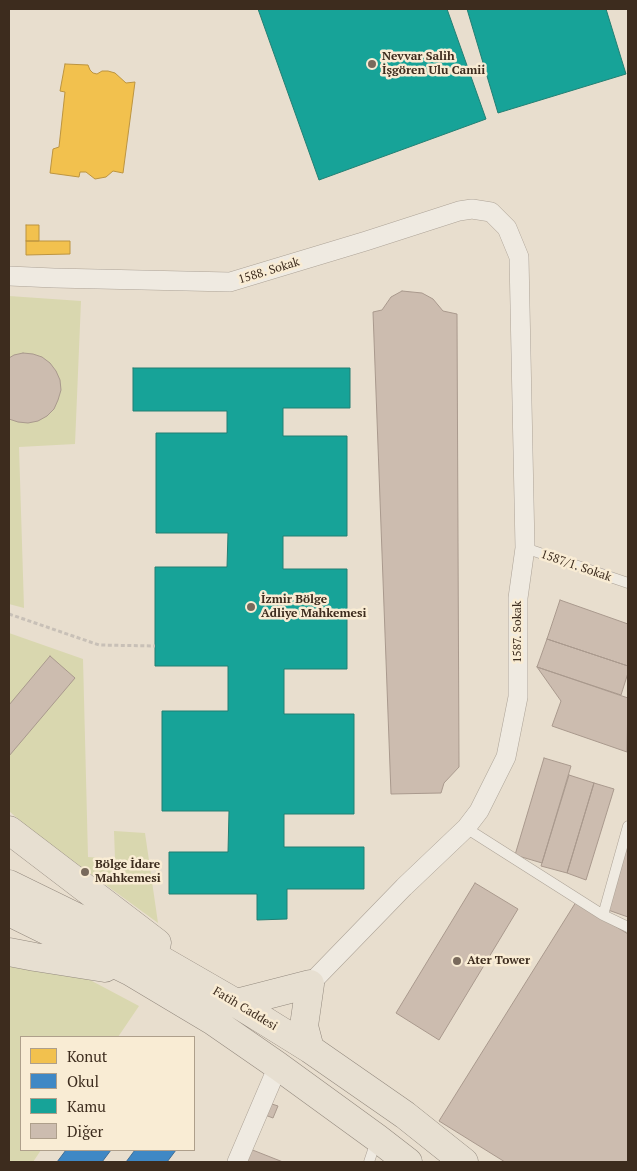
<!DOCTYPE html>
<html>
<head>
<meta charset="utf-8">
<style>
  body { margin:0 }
  #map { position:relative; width:637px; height:1171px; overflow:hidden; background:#e8dece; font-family:"PT Serif",serif }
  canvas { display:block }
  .frame { position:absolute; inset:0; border:10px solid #3d2c1e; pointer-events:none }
  .legend { position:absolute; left:20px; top:1036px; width:175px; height:115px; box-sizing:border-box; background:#f9ecd4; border:1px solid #ae9f8b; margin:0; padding:6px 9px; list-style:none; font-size:15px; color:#3d2c1e }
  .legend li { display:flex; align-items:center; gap:10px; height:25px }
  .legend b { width:25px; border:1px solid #ae9f8b }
</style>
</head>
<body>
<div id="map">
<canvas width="637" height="1171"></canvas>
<div class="frame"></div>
<ul class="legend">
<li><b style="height:14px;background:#f2c14e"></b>Konut</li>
<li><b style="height:14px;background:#3f88c5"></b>Okul</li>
<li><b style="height:14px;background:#17a398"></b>Kamu</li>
<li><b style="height:14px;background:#ccbcaf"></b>Diğer</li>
</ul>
</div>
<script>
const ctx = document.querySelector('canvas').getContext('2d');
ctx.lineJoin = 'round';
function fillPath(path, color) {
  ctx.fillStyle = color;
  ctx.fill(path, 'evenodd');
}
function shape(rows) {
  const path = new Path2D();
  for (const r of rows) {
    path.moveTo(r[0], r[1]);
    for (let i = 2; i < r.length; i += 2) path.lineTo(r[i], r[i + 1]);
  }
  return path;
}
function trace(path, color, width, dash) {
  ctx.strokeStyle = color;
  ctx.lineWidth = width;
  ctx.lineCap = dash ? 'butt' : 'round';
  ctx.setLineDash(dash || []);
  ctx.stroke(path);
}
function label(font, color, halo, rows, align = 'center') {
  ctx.font = font + ' "PT Serif",serif';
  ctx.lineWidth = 5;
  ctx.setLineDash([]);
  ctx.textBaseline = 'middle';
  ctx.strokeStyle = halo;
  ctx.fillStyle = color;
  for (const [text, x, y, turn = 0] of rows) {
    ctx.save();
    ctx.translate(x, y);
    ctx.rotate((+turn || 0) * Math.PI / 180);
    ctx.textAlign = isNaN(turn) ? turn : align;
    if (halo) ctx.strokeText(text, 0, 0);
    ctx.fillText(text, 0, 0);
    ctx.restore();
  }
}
fillPath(shape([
  [9,296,81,301,75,444,19,447,24,608,9,604],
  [9,633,83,659,88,857,115,859,114,831,145,833,158,923,32,831,9,811],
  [9,964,75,972,139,1006,118,1037,21,1037,21,1150,41,1150,33,1162,9,1162]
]), '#d9d7af');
const homes = shape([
  [65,64,88,65,90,70,93,73,97,74,102,71,108,71,115,73,126,83,135,82,123,173,113,171,106,177,95,179,86,172,80,172,79,177,50,173,53,149,59,147,65,92,60,91,65,64],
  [26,225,39,225,39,241,26,241,26,225],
  [26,241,70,241,70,254,26,255,26,241]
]);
fillPath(homes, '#f2c14e');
trace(homes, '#bc9440', 1);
const schools = shape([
  [66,1150,111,1150,102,1162,57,1162,66,1150],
  [135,1150,176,1150,167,1162,126,1162,135,1150]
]);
fillPath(schools, '#3f88c5');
trace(schools, '#3e6c93', 1);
const public = shape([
  [258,9,447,9,486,119,319,180,258,9],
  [467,9,606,9,626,74,498,113,467,9],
  [133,368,350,368,350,408,283,408,283,436,347,436,347,536,283,536,283,569,347,569,347,669,284,669,284,714,354,714,354,814,284,814,284,847,364,847,364,889,287,889,287,919,257,920,257,894,169,894,169,852,228,852,229,811,162,811,162,711,228,711,228,666,155,666,155,567,227,567,228,533,156,533,156,433,227,433,227,411,133,411,133,368]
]);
fillPath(public, '#17a398');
trace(public, '#227f73', 1);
const building = shape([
  [402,291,422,293,433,299,443,311,457,314,459,767,444,783,441,793,391,794,373,312,382,310,391,297,402,291],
  [23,353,33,354,42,357,50,363,56,371,60,380,61,390,58,400,54,409,47,416,38,421,28,423,18,422,9,419,9,358,14,355,23,353],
  [560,600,628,624,628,666,547,639,560,600],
  [547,639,628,666,628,673,621,695,537,667,547,639],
  [50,656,75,678,9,756,9,705,50,656],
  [537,667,628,698,627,752,552,726,561,701,537,667],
  [544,758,571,766,542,863,515,855,544,758],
  [569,775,594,783,567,873,541,866,569,775],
  [594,783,614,789,586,880,567,873,594,783],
  [628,842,628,917,608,910,628,842],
  [475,883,518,909,439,1040,396,1013,475,883],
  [576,902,628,934,628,1162,505,1162,439,1121,576,902],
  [269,1103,278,1106,273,1118,265,1115,269,1103],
  [250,1149,283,1162,245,1162,250,1149]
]);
fillPath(building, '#ccbcaf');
trace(building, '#a9998d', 1);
const service = shape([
  [525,548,628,583],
  [466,828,603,915,628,927],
  [603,915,628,826],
  [369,1162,376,1141]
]);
const minor = shape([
  [9,276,54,278,230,282,366,241,459,211,472,209,491,212,507,228,519,257,525,548,518,598,518,697,506,757,479,811,466,828,404,887,310,984],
  [237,1162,278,1066]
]);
const primary = shape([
  [9,830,157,943],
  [9,884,144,950,236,1003,310,1049,405,1115,464,1162],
  [9,912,131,972,213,1021,278,1066,377,1138,408,1162],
  [9,952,35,957,105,968],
  [236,1003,310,984,304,1026,310,1049]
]);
trace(service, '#ada397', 11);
trace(minor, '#ada397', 20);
trace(primary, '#93897e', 29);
trace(shape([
  [9,614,99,645,155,646]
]), '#c8c0b7', 3, [4, 2.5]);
trace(service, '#efeae1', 10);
trace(minor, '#efeae1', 19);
trace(primary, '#e7dfd1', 28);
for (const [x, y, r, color] of [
  [372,64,5,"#796a5c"],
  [251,607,5,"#796a5c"],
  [85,872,5,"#796a5c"],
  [457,961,5,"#796a5c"]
]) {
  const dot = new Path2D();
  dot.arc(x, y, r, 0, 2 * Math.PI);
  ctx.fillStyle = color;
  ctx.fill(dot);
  trace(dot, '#f9ecd4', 2);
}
label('bold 12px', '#3d2c1e', '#f9ecd4', [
  ["Nevvar Salih",382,57],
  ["İşgören Ulu Camii",382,71],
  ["İzmir Bölge",261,600],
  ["Adliye Mahkemesi",261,614],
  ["Bölge İdare",95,865],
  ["Mahkemesi",95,879],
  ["Ater Tower",467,961]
], 'left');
label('12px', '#3d2c1e', '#f9ecd4', [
  ["1588. Sokak",269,271,-17],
  ["1587/1. Sokak",576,566,19],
  ["1587. Sokak",518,632,-90],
  ["Fatih Caddesi",245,1009,31]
]);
</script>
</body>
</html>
